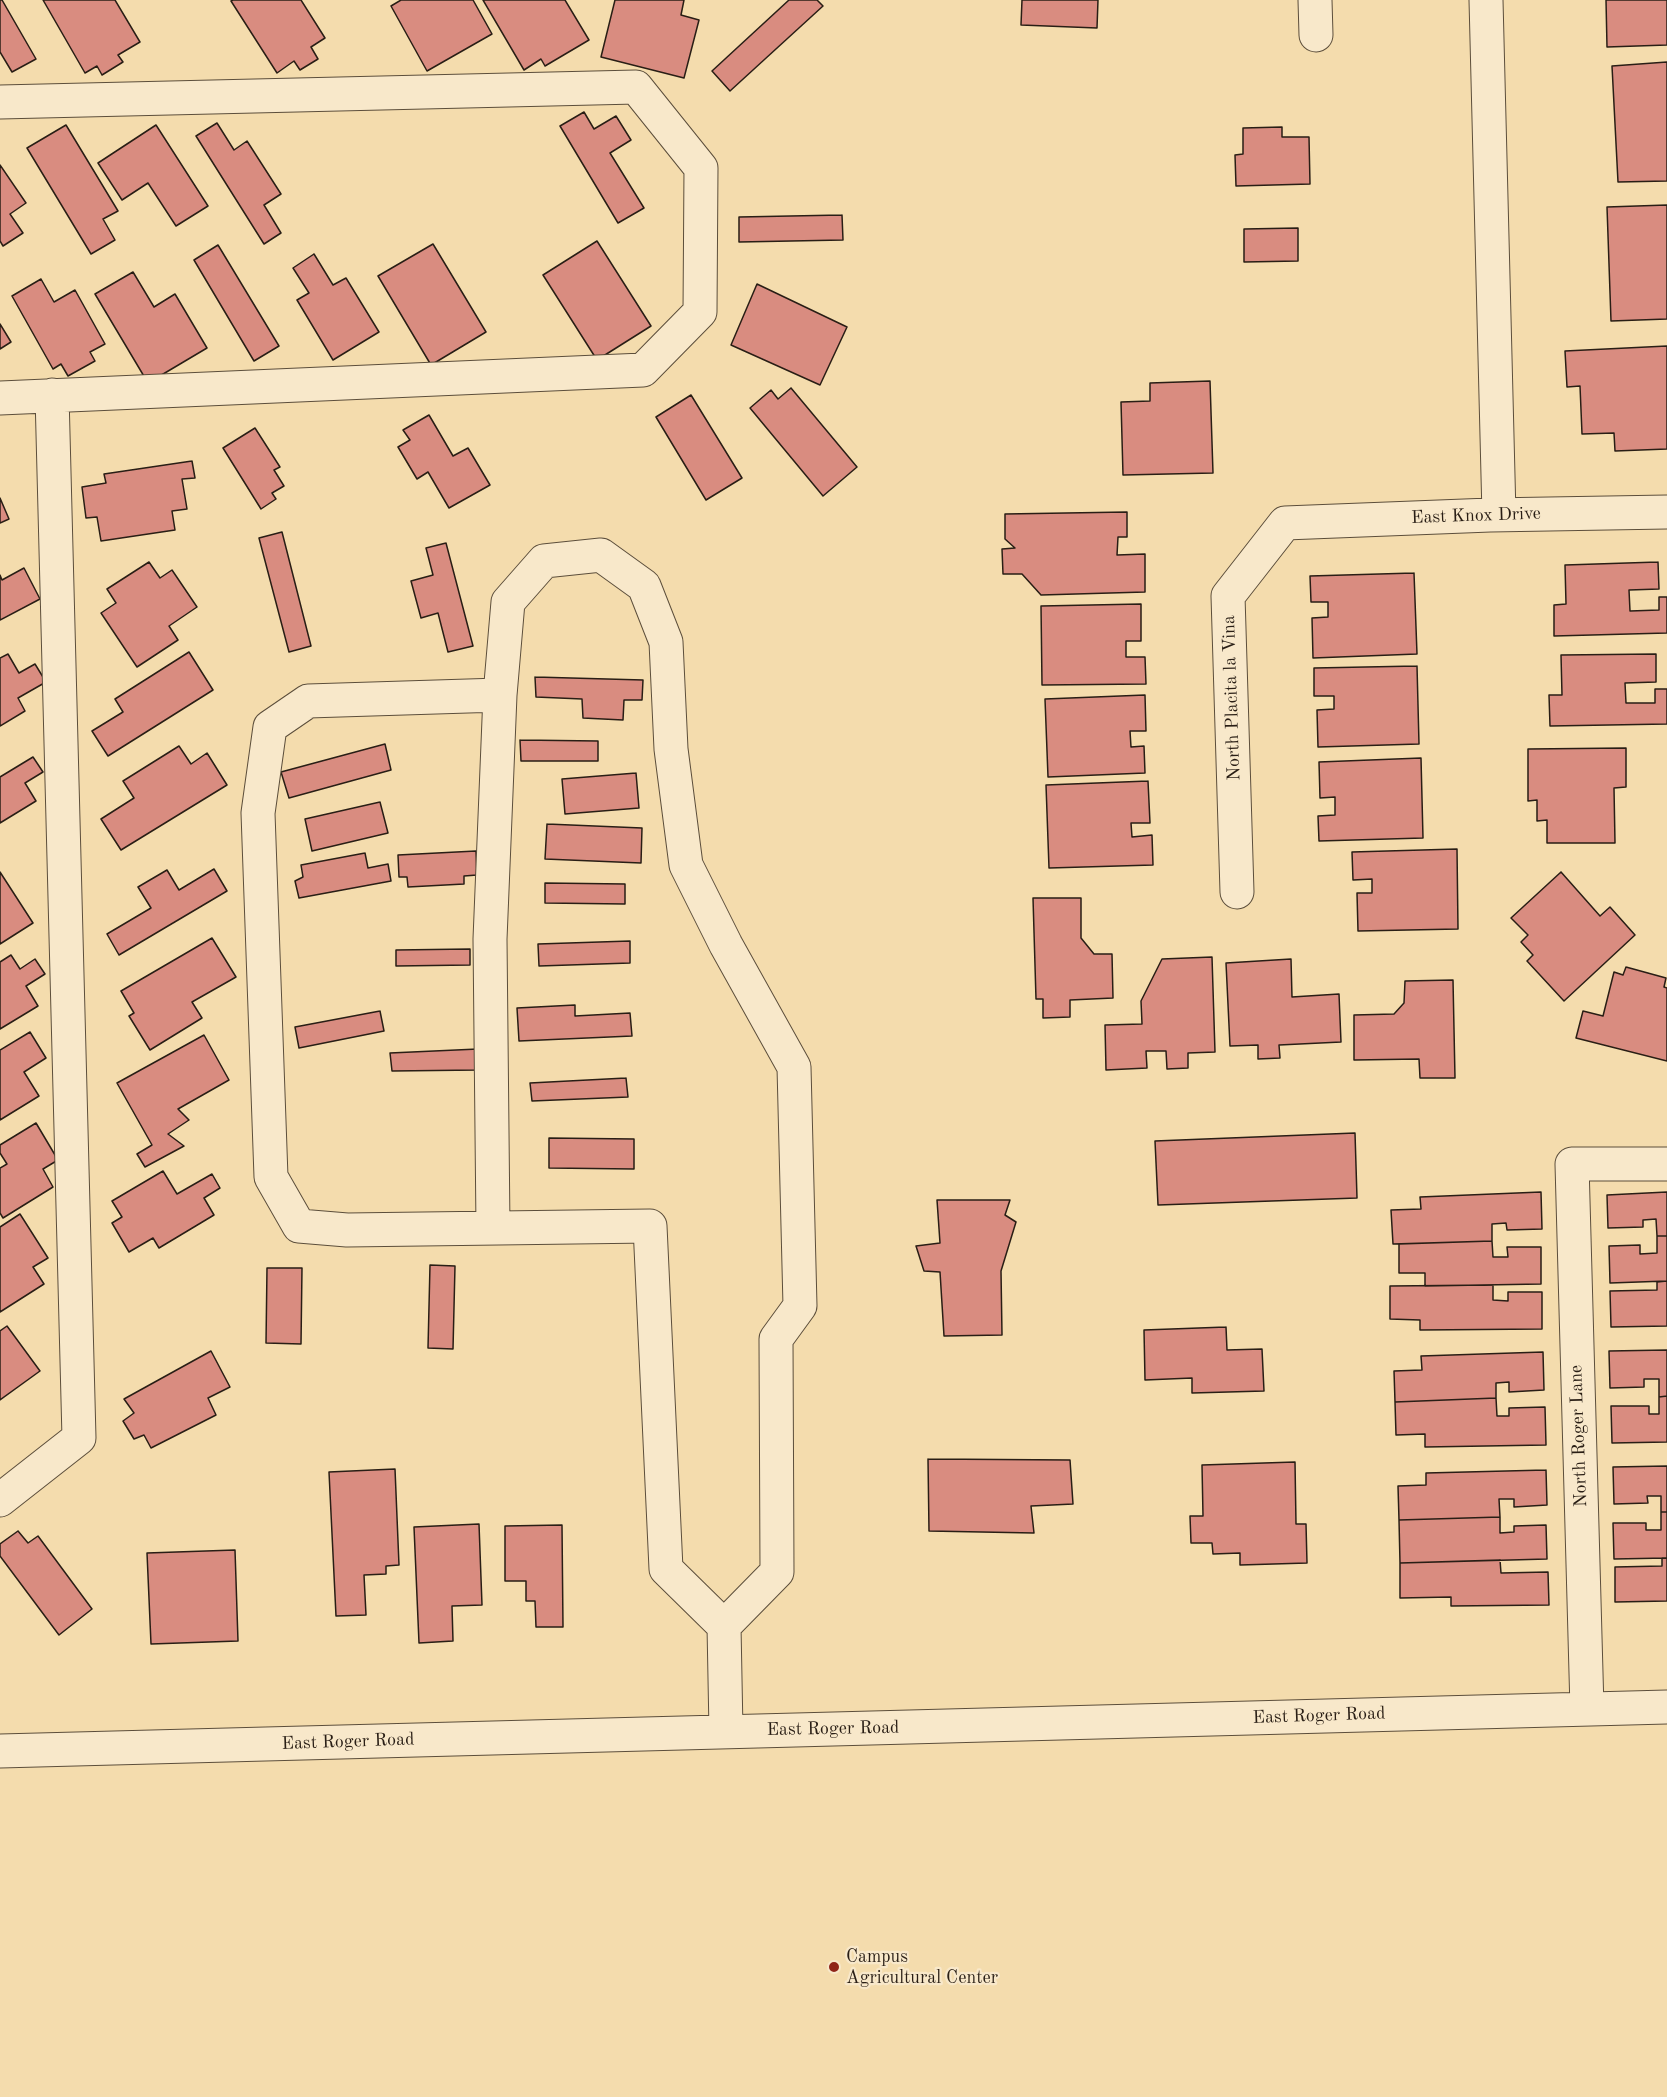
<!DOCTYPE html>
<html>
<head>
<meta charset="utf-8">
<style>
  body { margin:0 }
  canvas { display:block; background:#f4dcad }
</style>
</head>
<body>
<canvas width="1667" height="2097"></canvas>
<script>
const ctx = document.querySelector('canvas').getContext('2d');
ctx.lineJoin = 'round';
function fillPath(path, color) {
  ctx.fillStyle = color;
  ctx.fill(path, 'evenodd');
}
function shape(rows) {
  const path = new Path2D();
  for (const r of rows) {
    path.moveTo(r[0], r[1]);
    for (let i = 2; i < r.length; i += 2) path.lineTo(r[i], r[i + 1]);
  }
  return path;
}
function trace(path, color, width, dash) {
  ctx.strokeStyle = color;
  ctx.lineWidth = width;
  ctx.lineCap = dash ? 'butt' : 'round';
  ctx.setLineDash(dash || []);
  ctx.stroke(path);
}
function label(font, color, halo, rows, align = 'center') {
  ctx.font = font + ' "Old Standard TT",serif';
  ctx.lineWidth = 4.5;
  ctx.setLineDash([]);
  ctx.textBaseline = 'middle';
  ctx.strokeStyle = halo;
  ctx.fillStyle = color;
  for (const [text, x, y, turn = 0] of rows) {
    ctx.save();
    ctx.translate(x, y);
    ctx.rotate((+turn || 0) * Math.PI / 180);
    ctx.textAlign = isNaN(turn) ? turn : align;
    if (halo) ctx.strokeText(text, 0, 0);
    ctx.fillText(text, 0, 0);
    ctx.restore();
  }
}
const building = shape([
  [0,0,2,0,36,59,12,72,0,52,0,0],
  [43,0,115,0,140,42,118,55,123,62,102,75,97,66,85,73,43,0],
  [233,0,301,0,325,38,311,47,318,59,300,70,294,61,277,73,231,1,233,0],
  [401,0,473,0,492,34,427,71,391,6,401,0],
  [483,0,565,0,589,40,545,66,541,59,524,70,483,0],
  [615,0,684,0,681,15,699,20,684,78,601,57,615,0],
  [789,0,817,0,823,6,730,91,712,71,789,0],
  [1022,0,1098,0,1097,28,1021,25,1022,0],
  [1606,0,1667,0,1667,45,1607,47,1606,0],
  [1667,62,1667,181,1618,182,1612,66,1667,62],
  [584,112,594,129,616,116,631,140,610,153,644,208,618,223,560,126,584,112],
  [217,123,234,150,247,141,281,194,264,205,281,233,264,244,196,136,217,123],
  [66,125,118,211,103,219,115,240,91,254,27,148,66,125],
  [156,125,208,206,176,226,148,183,122,200,98,163,156,125],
  [1282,127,1282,137,1309,137,1310,184,1236,186,1235,155,1243,154,1243,128,1282,127],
  [0,165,26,203,10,214,23,233,3,246,0,241,0,165],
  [1667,205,1667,319,1611,321,1607,207,1667,205],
  [842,215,843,240,739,242,739,217,842,215],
  [1298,228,1298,261,1244,262,1244,229,1298,228],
  [597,241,651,326,597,360,543,275,597,241],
  [433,244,486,332,431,365,378,276,433,244],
  [218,245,279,346,254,361,194,260,218,245],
  [314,254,333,285,346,278,379,332,333,360,297,300,309,293,293,268,314,254],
  [133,272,154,307,175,294,207,348,148,383,95,294,133,272],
  [41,279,54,302,75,290,105,344,90,352,95,361,68,376,61,364,53,369,12,296,41,279],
  [757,284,847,327,820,385,731,345,757,284],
  [0,324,11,342,0,349,0,324],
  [1667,346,1667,449,1615,451,1614,433,1582,434,1580,386,1567,387,1565,351,1667,346],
  [1210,381,1213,473,1123,475,1121,402,1150,401,1150,383,1210,381],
  [791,388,857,467,823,496,750,408,771,390,778,399,791,388],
  [691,395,742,478,706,500,656,417,691,395],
  [429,415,453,456,468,448,490,485,449,508,428,472,417,479,398,447,410,440,403,430,429,415],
  [255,428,280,467,274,470,284,486,272,493,276,499,261,509,223,448,255,428],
  [192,461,195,478,182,479,187,509,172,511,175,530,101,541,97,517,86,518,82,487,106,483,104,474,192,461],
  [0,498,9,519,0,523,0,498],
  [1127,512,1127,537,1118,537,1117,555,1145,554,1145,592,1041,595,1022,574,1003,574,1002,549,1015,548,1005,539,1005,514,1127,512],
  [282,532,311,646,289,652,259,538,282,532],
  [446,543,473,646,448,652,438,613,421,618,411,581,433,575,426,548,446,543],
  [149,562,160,578,172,570,197,607,169,626,178,640,137,667,101,613,116,603,107,589,149,562],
  [1658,562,1659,589,1629,590,1630,611,1659,610,1659,597,1667,597,1667,633,1554,636,1554,605,1566,604,1565,565,1658,562],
  [24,568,40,599,0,620,0,575,2,580,24,568],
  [1414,573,1417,654,1313,658,1312,618,1328,617,1328,602,1311,602,1310,576,1414,573],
  [1141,604,1141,641,1126,641,1126,657,1145,657,1146,684,1042,685,1041,606,1141,604],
  [189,652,213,690,108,756,92,731,123,712,115,699,189,652],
  [8,654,19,673,35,664,46,682,18,698,25,711,0,726,0,658,8,654],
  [1656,654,1656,682,1625,683,1626,703,1655,703,1655,689,1667,689,1667,724,1550,726,1549,695,1562,695,1561,655,1656,654],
  [1417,666,1419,744,1318,747,1317,710,1334,709,1334,696,1314,696,1314,668,1417,666],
  [535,677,643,680,642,700,624,700,623,720,583,718,582,699,536,697,535,677],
  [1145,695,1146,731,1130,731,1131,747,1144,746,1145,773,1048,777,1045,699,1145,695],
  [520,740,598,741,598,761,521,761,520,740],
  [385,744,391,770,289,798,281,772,385,744],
  [179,746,191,764,207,753,227,785,121,850,101,819,134,798,123,781,179,746],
  [1626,748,1626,787,1614,788,1615,843,1547,843,1547,820,1537,821,1537,800,1528,801,1528,749,1626,748],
  [33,757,43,772,25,783,36,801,0,823,0,777,33,757],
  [1421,758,1423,838,1319,841,1318,816,1335,815,1335,797,1320,798,1319,762,1421,758],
  [636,773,639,808,565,814,562,779,636,773],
  [1148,781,1150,823,1131,823,1132,837,1152,835,1153,865,1049,868,1046,785,1148,781],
  [380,802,388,833,312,851,305,819,380,802],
  [547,824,642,828,641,863,545,859,547,824],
  [1457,849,1458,929,1358,931,1357,893,1372,893,1372,879,1353,880,1352,852,1457,849],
  [476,851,477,875,464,876,464,884,408,887,407,877,399,877,398,855,476,851],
  [365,853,368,868,388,864,391,881,299,898,295,881,303,877,301,865,365,853],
  [214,869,227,891,119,955,107,934,151,908,138,887,167,870,179,890,214,869],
  [0,872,33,923,0,944,0,872],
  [1561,872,1600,916,1610,907,1635,935,1564,1001,1527,961,1533,955,1521,942,1528,935,1511,918,1561,872],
  [545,883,625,884,625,904,545,903,545,883],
  [1033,898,1081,898,1081,938,1094,954,1112,954,1113,998,1070,1000,1070,1017,1043,1018,1043,999,1036,999,1033,898],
  [212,938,236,977,192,1002,202,1018,150,1050,129,1016,134,1013,121,991,212,938],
  [630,941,630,963,539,966,538,944,630,941],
  [470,949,470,965,396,966,396,950,470,949],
  [11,955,20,969,35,959,45,974,26,986,38,1006,0,1029,0,962,11,955],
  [1212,957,1215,1052,1188,1053,1188,1068,1167,1069,1166,1051,1146,1051,1147,1068,1106,1070,1105,1025,1142,1024,1141,1001,1162,959,1212,957],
  [1291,959,1292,997,1339,994,1341,1042,1279,1045,1280,1058,1258,1059,1258,1045,1230,1046,1226,963,1291,959],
  [1626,967,1666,978,1664,987,1667,988,1667,1061,1576,1038,1583,1011,1603,1016,1614,972,1623,975,1626,967],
  [1453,980,1455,1078,1420,1078,1419,1059,1354,1060,1354,1015,1394,1014,1404,1003,1405,981,1453,980],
  [575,1005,575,1016,630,1013,632,1036,519,1041,517,1008,575,1005],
  [380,1011,384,1031,299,1048,295,1027,380,1011],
  [30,1032,46,1058,24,1072,39,1096,0,1120,0,1050,30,1032],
  [204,1035,229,1080,178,1109,189,1120,168,1134,184,1146,145,1167,137,1154,152,1145,117,1083,204,1035],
  [478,1049,478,1070,392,1071,390,1053,478,1049],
  [626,1078,628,1097,532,1101,530,1083,626,1078],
  [36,1123,58,1160,43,1169,53,1187,3,1218,0,1213,0,1168,7,1164,0,1153,0,1145,36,1123],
  [1355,1133,1357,1198,1158,1205,1155,1141,1355,1133],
  [549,1138,634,1139,634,1169,549,1168,549,1138],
  [163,1171,177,1194,212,1174,220,1188,204,1198,214,1215,159,1248,153,1238,129,1252,112,1223,122,1217,112,1201,163,1171],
  [1541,1192,1542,1229,1507,1230,1506,1223,1492,1224,1492,1241,1393,1244,1391,1210,1421,1209,1420,1197,1541,1192],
  [1667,1192,1667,1236,1657,1236,1656,1219,1643,1220,1643,1227,1608,1228,1607,1195,1667,1192],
  [937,1200,1010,1200,1005,1215,1016,1222,1001,1271,1002,1335,944,1336,940,1272,924,1271,916,1246,940,1243,937,1200],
  [20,1214,48,1258,33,1267,44,1284,0,1312,0,1227,20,1214],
  [1657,1236,1667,1236,1667,1281,1610,1283,1609,1246,1640,1245,1640,1254,1657,1253,1657,1236],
  [1492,1241,1493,1257,1508,1257,1507,1247,1541,1247,1541,1284,1425,1286,1425,1273,1399,1273,1399,1244,1492,1241],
  [430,1265,455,1266,453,1349,428,1348,430,1265],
  [267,1268,302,1268,301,1344,266,1343,267,1268],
  [1667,1281,1667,1326,1611,1327,1610,1291,1657,1290,1657,1282,1667,1281],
  [1493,1285,1493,1300,1508,1301,1508,1292,1542,1292,1542,1329,1420,1330,1420,1320,1390,1319,1390,1286,1493,1285],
  [7,1326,40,1371,0,1400,0,1331,7,1326],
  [1226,1327,1227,1350,1262,1349,1264,1391,1192,1393,1192,1378,1145,1380,1144,1330,1226,1327],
  [1667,1350,1667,1396,1659,1397,1659,1379,1644,1379,1644,1387,1610,1388,1609,1351,1667,1350],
  [211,1351,230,1387,208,1398,216,1415,151,1448,144,1435,134,1439,123,1421,134,1413,124,1399,211,1351],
  [1543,1352,1544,1390,1509,1392,1509,1382,1496,1383,1496,1398,1395,1402,1394,1371,1422,1370,1421,1356,1543,1352],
  [1667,1396,1667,1442,1612,1443,1611,1406,1649,1406,1649,1414,1659,1414,1659,1397,1667,1396],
  [1496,1398,1497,1416,1509,1416,1509,1408,1545,1407,1546,1445,1425,1447,1425,1434,1396,1435,1395,1402,1496,1398],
  [928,1459,1070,1460,1073,1504,1031,1506,1034,1533,929,1531,928,1459],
  [1295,1462,1296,1524,1306,1524,1307,1563,1240,1565,1240,1553,1213,1554,1212,1543,1191,1543,1190,1516,1203,1516,1202,1465,1295,1462],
  [1667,1466,1667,1512,1661,1512,1661,1496,1647,1496,1648,1503,1614,1504,1613,1467,1667,1466],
  [395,1469,399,1565,386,1566,386,1574,364,1575,366,1615,336,1616,329,1472,395,1469],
  [1546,1470,1547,1505,1514,1507,1514,1499,1499,1499,1500,1517,1399,1520,1398,1486,1426,1485,1426,1473,1546,1470],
  [1661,1512,1667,1512,1667,1558,1614,1559,1613,1523,1646,1523,1646,1530,1661,1530,1661,1512],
  [1500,1517,1500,1533,1514,1532,1514,1526,1546,1525,1547,1559,1400,1563,1399,1520,1500,1517],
  [479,1524,482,1605,452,1606,453,1641,419,1643,414,1527,479,1524],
  [562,1525,563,1627,536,1627,535,1601,526,1601,526,1581,505,1581,505,1526,562,1525],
  [18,1531,28,1543,38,1536,92,1609,59,1635,0,1556,0,1544,18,1531],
  [235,1550,238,1641,151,1644,147,1553,235,1550],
  [1662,1558,1667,1558,1667,1601,1615,1602,1615,1567,1662,1566,1662,1558],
  [1500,1560,1501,1573,1548,1572,1549,1605,1451,1606,1451,1597,1400,1598,1400,1563,1500,1560]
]);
fillPath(building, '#d98c80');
trace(building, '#291e15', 1.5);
const minor = shape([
  [1315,0,1316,35],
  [1486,0,1499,515],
  [0,102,636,87,701,168,700,312,643,370,0,398],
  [1237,892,1228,596,1285,523,1490,515,1667,512],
  [493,1228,490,939,500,695],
  [0,1500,79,1438,52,395],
  [724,1626,666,1569,650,1226,347,1230,299,1226,271,1177,258,813,270,727,308,701,500,695,508,602,544,561,601,555,644,586,666,642,671,749,686,865,726,945,794,1067,800,1306,776,1339,777,1572,724,1626,726,1731],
  [1587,1709,1572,1164,1667,1164],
  [0,1751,1667,1707]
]);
trace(minor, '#5c4e3b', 35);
trace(minor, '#f8e8ca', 33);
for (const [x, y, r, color] of [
  [834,1967,6,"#8f2418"]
]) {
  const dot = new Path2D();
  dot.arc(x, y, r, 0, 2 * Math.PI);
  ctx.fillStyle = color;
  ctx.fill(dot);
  trace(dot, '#f8e8ca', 2);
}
label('18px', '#291e15', '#f8e8ca', [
  ["East Knox Drive",1476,516,-2],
  ["North Placita la Vina",1232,698,-92],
  ["North Roger Lane",1579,1436,-92],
  ["East Roger Road",1319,1716,-2],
  ["East Roger Road",833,1729,-1],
  ["East Roger Road",348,1742,-2]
]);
label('18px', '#291e15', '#f8e8ca', [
  ["Campus",846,1957],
  ["Agricultural Center",846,1978]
], 'left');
</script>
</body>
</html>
